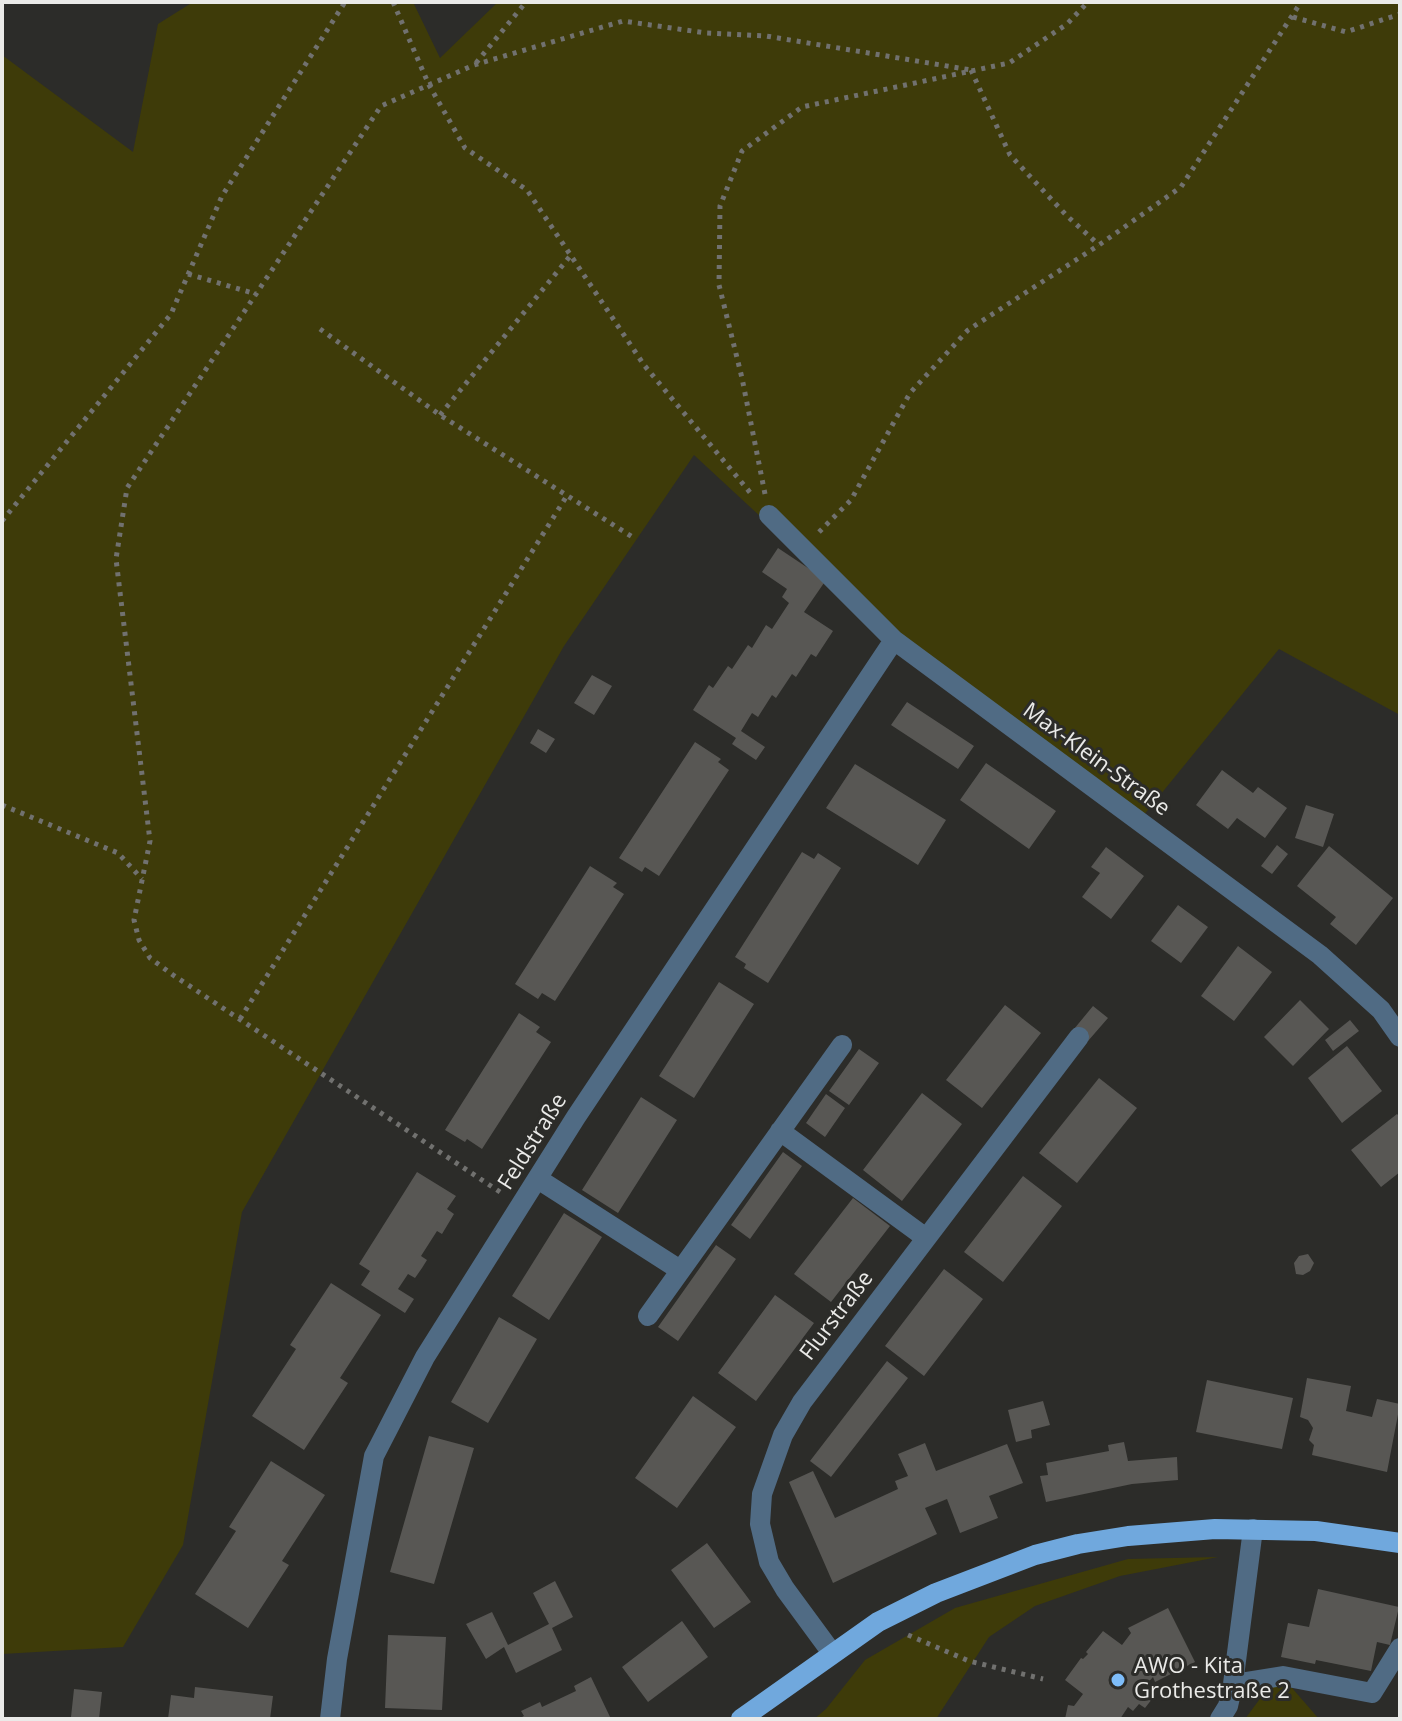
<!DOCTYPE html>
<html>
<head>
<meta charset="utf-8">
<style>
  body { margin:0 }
  #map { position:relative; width:1402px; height:1721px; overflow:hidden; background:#2c2c29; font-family:"Open Sans",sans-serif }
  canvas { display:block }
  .frame { position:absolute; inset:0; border:4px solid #eaeae8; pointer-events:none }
</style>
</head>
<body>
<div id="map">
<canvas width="1402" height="1721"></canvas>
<div class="frame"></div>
</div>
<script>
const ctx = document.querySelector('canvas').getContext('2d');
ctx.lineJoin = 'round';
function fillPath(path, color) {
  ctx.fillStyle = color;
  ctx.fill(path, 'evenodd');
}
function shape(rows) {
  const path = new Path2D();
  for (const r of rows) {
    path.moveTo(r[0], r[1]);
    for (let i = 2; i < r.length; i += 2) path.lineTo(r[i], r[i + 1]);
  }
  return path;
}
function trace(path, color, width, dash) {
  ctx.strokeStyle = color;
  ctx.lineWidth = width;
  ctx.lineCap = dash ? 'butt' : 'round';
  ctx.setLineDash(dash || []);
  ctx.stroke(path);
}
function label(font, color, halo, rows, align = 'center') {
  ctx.font = font + ' "Open Sans",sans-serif';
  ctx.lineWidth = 6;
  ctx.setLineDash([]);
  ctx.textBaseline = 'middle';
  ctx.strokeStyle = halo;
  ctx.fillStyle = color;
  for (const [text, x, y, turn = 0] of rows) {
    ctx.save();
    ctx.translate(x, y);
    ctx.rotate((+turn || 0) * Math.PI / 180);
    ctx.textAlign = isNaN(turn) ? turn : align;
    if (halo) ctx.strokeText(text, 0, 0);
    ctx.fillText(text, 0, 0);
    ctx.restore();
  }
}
fillPath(shape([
  [193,2,413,2,440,58,498,2,1400,2,1400,715,1279,649,1143,816,885,632,694,455,564,646,242,1212,183,1545,123,1647,2,1654,2,55,133,152,158,24],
  [1218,1557,1120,1576,1035,1606,989,1637,936,1719,814,1719,826,1709,865,1660,955,1608,1128,1559],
  [1279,1673,1319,1719,1245,1719]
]), '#3e3b09');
fillPath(shape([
  [778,548,826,580,804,612,833,631,816,657,811,654,796,677,792,674,776,698,772,695,758,717,752,713,741,731,765,747,756,760,732,744,736,738,693,710,709,685,713,688,728,666,732,669,748,645,752,648,766,625,772,629,789,603,782,597,787,589,762,572],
  [592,675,612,686,594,715,574,703],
  [907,702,974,746,958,769,891,725],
  [538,729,555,739,546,753,530,743],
  [695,742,721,759,718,762,729,770,659,876,645,867,642,872,619,858],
  [986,763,1056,811,1029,849,960,800],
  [855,764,946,820,918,865,826,808],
  [1222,770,1253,793,1258,787,1287,808,1265,838,1237,818,1228,829,1196,805],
  [1306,805,1334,814,1323,847,1295,838],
  [1277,845,1288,854,1272,874,1261,866],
  [1329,846,1393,898,1356,945,1330,924,1336,917,1297,886],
  [1106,847,1144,876,1111,919,1082,897,1100,873,1091,867],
  [802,852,814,859,818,853,841,868,768,983,744,968,746,964,735,957],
  [590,866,617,883,613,887,624,894,555,1001,542,993,538,999,515,984],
  [1178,905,1208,927,1181,963,1151,941],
  [1238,946,1272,972,1234,1021,1201,996],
  [719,982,754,1004,694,1098,659,1076],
  [1300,1000,1329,1029,1293,1066,1264,1037],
  [1005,1005,1041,1033,982,1108,946,1080],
  [1093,1006,1108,1018,1088,1041,1074,1029],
  [519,1013,540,1027,536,1032,551,1042,482,1149,467,1139,465,1142,445,1130],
  [1350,1020,1359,1031,1333,1051,1325,1040],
  [1347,1046,1382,1091,1342,1123,1308,1078],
  [859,1049,879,1063,849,1105,829,1091],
  [1099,1078,1137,1108,1077,1183,1039,1153],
  [922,1093,962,1124,902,1201,863,1170],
  [826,1094,845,1108,825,1137,806,1123],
  [641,1097,677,1120,618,1213,582,1190],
  [1397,1114,1400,1117,1400,1172,1381,1187,1351,1150],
  [783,1152,802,1166,750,1239,731,1225],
  [417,1172,456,1196,447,1209,454,1214,442,1234,437,1231,421,1256,427,1260,422,1268,415,1278,408,1274,398,1289,414,1299,405,1313,361,1285,370,1271,359,1264],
  [1023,1176,1062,1206,1003,1282,964,1252],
  [853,1198,890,1226,831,1302,794,1274],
  [564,1213,602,1237,549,1320,512,1296],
  [716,1245,736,1259,678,1341,658,1327],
  [1308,1254,1314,1263,1310,1271,1303,1275,1296,1274,1294,1263,1299,1256],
  [944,1269,983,1299,924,1376,885,1346],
  [331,1283,381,1315,340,1378,348,1383,304,1450,252,1416,296,1349,290,1345],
  [775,1295,814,1323,756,1401,718,1373],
  [499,1317,537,1339,488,1423,451,1402],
  [887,1361,908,1378,831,1477,810,1461],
  [1307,1378,1351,1386,1346,1411,1372,1417,1377,1399,1400,1404,1387,1472,1312,1455,1314,1445,1309,1440,1313,1428,1308,1420,1300,1417],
  [1207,1380,1293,1398,1282,1449,1196,1432],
  [693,1396,736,1427,677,1508,635,1478],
  [1043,1401,1050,1425,1031,1430,1032,1438,1016,1442,1008,1410],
  [429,1436,474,1448,434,1584,390,1572],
  [1124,1442,1128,1461,1177,1457,1178,1480,1132,1484,1046,1502,1040,1476,1048,1475,1046,1463,1109,1451,1108,1445],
  [925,1443,936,1471,1007,1444,1023,1483,989,1496,998,1518,960,1533,947,1499,925,1508,937,1534,833,1583,789,1482,813,1471,835,1518,898,1489,895,1481,908,1476,898,1454],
  [271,1461,325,1495,282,1561,289,1565,248,1628,195,1594,236,1531,229,1527],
  [707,1543,751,1602,714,1628,671,1570],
  [555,1581,573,1617,552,1628,562,1650,516,1673,504,1647,486,1659,466,1624,492,1612,508,1645,549,1624,533,1593],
  [1318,1589,1399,1607,1390,1645,1377,1642,1371,1671,1316,1660,1315,1664,1281,1657,1288,1623,1309,1627],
  [1168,1608,1195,1662,1155,1682,1153,1677,1145,1686,1156,1694,1145,1708,1139,1704,1133,1711,1128,1707,1120,1719,1065,1719,1068,1705,1074,1706,1083,1694,1065,1680,1081,1658,1083,1659,1088,1654,1086,1652,1103,1631,1122,1645,1131,1633,1128,1628],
  [682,1621,708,1657,648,1702,622,1667],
  [388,1635,446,1637,442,1710,385,1708],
  [591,1677,611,1719,518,1719,524,1716,521,1711,540,1702,542,1707,576,1691,574,1686],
  [195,1687,273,1696,270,1719,168,1719,171,1695,194,1698],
  [74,1689,102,1692,99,1719,71,1717]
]), '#585754');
trace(shape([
  [393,2,429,85,465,148,527,190,644,365,753,496],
  [1293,17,1346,32,1400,14],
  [476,63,526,2],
  [971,70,1010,155,1067,216,1099,245],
  [188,274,256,294],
  [320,329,440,415,634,538],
  [440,415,571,255],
  [765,494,742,378,719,285,720,206,742,151,802,107,1009,63,1067,24,1088,2],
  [2,521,171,314,222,196,345,2],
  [819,532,851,500,910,393,968,330,1099,245,1181,187,1301,2],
  [2,805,118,853,142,879],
  [240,1019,568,494],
  [500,1192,173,975,150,958,139,940,134,920,150,841,116,559,127,488,381,106,474,65,623,21,706,33,766,36,971,70],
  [908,1635,969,1661,1043,1679]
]), '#71716f', 5, [4, 6]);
trace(shape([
  [769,515,894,640,1320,955,1381,1010,1400,1037],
  [780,1131,926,1238],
  [538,1179,680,1270],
  [648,1316,842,1045],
  [832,1653,785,1589,769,1562,760,1524,762,1494,783,1435,802,1402,1079,1037],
  [1233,1684,1283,1676,1372,1693,1400,1648],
  [330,1719,337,1659,374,1456,425,1357,576,1117,894,640],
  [1220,1719,1228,1706,1233,1684,1253,1529]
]), '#506b84', 20);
trace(shape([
  [741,1719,878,1622,936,1593,1035,1555,1078,1544,1128,1536,1215,1529,1316,1531,1400,1543]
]), '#70a8dd', 20);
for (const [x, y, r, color] of [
  [1118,1680,8,"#7ebdf9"]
]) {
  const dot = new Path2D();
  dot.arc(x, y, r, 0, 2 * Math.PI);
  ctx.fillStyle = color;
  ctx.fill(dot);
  trace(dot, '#2c2c29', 3);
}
label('22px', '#eaeae8', '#2c2c29', [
  ["Max-Klein-Straße",1096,760,36],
  ["Feldstraße",533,1142,-58],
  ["Flurstraße",837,1316,-53]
]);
label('22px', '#eaeae8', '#2c2c29', [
  ["AWO - Kita",1134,1667],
  ["Grothestraße 2",1134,1692]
], 'left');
</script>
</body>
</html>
